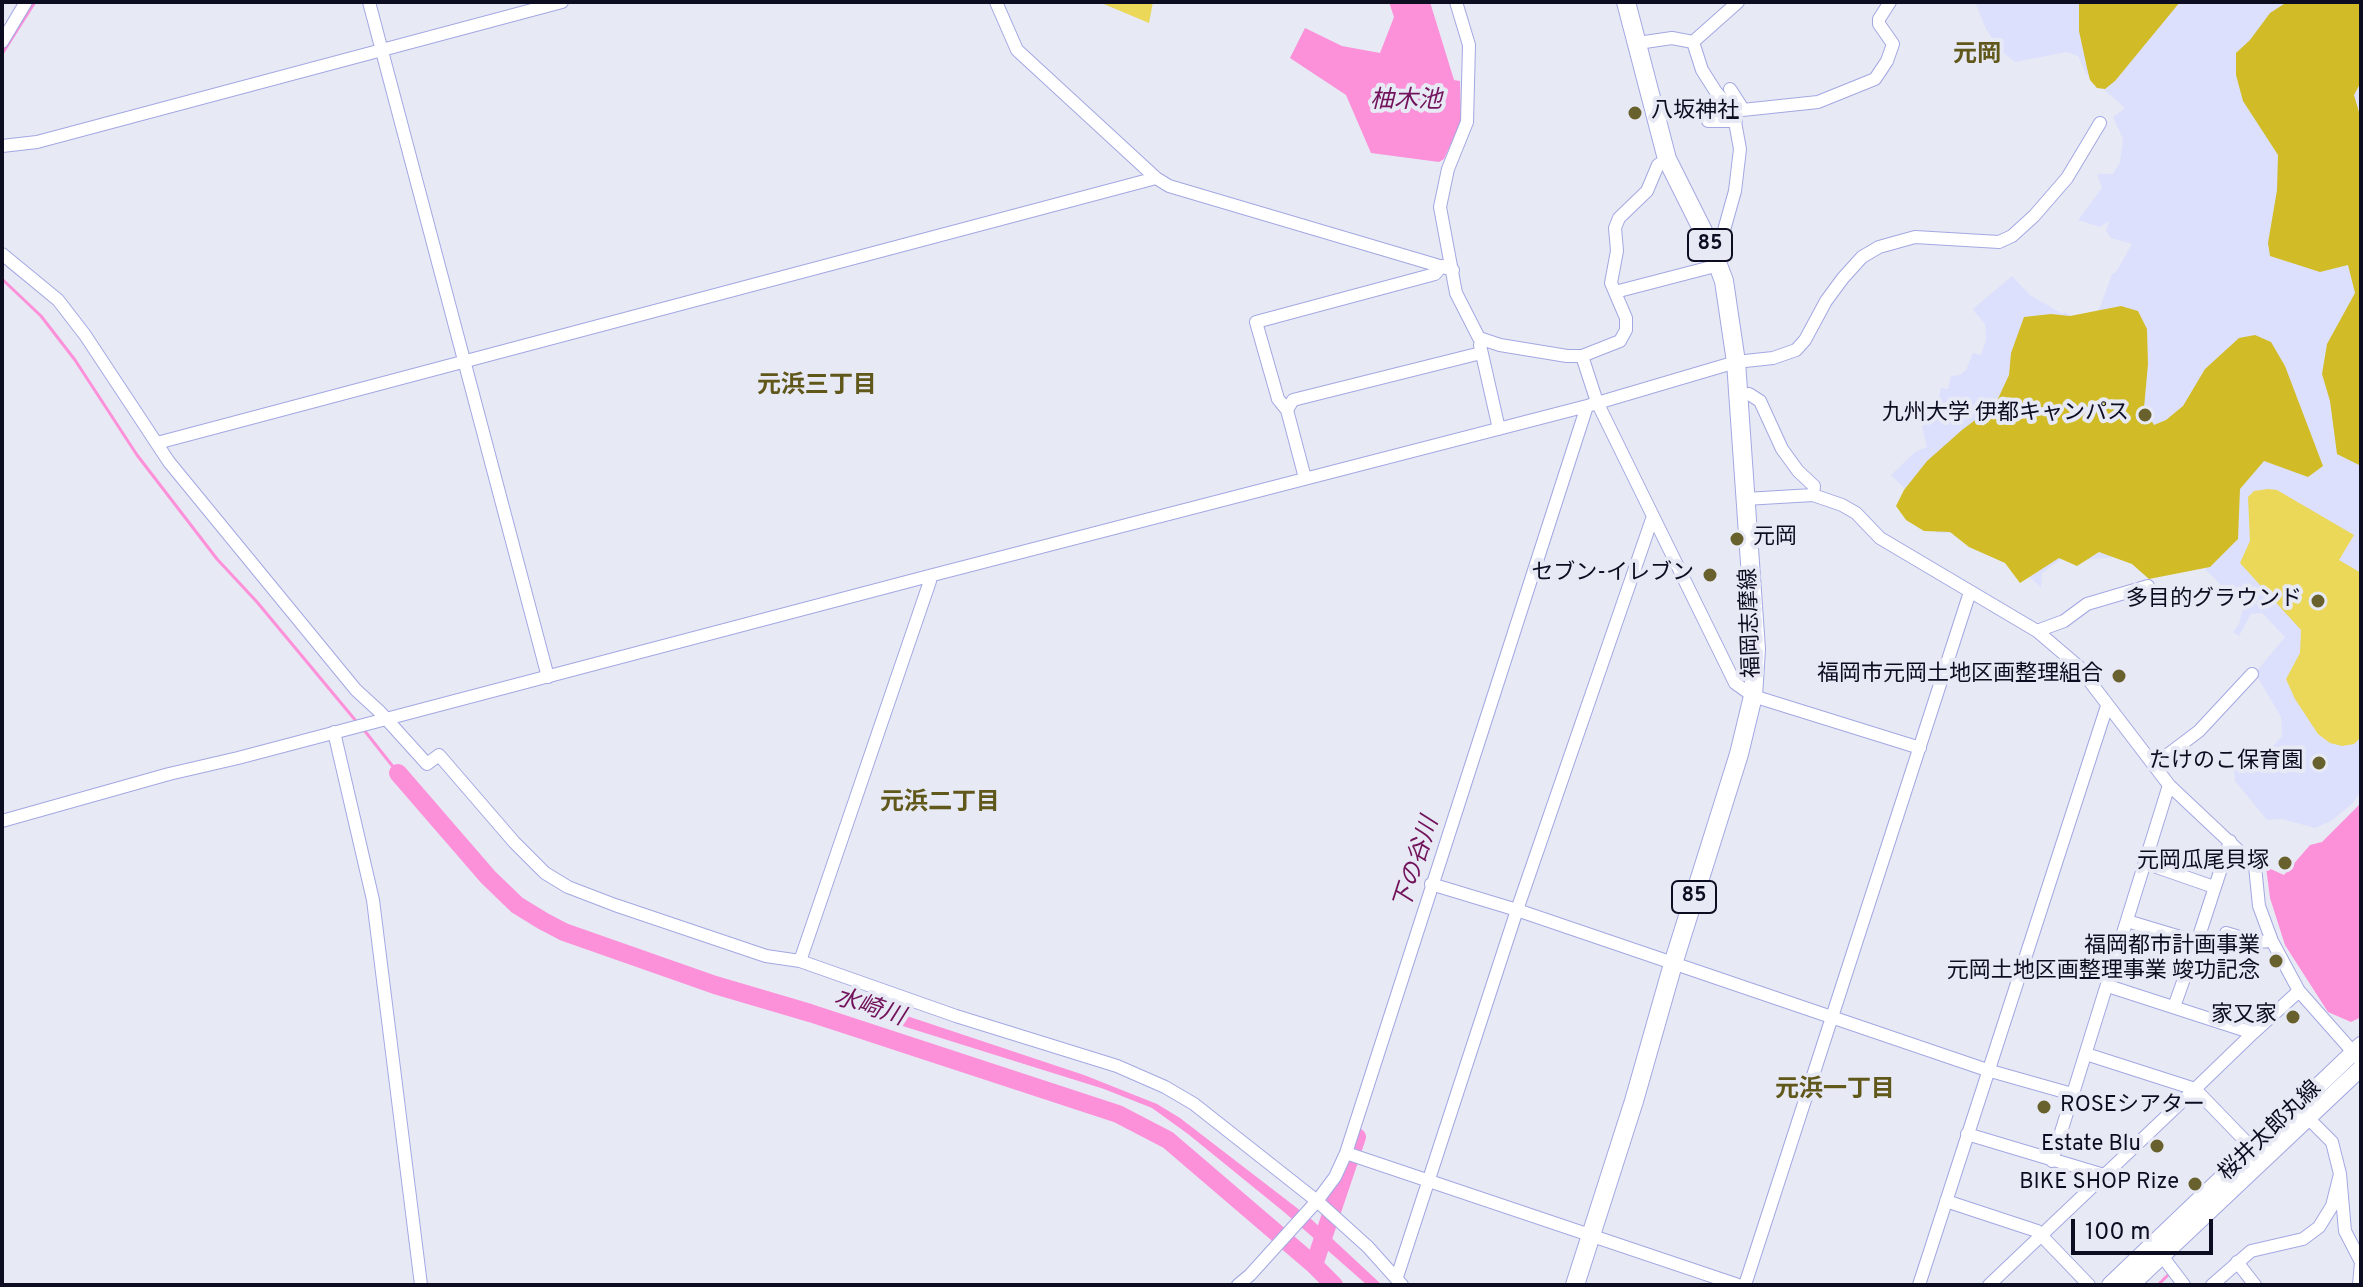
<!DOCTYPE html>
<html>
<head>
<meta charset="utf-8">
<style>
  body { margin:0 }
  #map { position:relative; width:2363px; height:1287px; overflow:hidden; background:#e7e9f5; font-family:Overpass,sans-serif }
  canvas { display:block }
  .frame { position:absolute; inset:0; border:4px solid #0d0d21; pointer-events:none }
  .scale { position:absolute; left:2071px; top:1219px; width:142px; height:36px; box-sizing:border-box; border:4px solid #0d0d21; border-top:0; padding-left:10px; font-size:24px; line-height:28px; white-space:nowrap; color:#0d0d21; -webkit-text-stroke:6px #e7e9f5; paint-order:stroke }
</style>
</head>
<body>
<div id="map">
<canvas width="2363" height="1287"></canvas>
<div class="frame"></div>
<div class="scale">100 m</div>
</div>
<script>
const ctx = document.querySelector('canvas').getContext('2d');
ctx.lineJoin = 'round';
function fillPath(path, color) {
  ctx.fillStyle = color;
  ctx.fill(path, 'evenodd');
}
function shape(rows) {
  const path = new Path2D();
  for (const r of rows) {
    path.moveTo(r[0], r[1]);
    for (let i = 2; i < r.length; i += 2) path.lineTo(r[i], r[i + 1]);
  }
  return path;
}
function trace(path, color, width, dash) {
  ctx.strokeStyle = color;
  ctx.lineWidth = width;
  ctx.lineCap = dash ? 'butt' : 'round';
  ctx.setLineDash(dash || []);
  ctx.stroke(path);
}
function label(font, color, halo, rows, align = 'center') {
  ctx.font = font + ' Overpass,"Noto Sans JP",sans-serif';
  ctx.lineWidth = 8;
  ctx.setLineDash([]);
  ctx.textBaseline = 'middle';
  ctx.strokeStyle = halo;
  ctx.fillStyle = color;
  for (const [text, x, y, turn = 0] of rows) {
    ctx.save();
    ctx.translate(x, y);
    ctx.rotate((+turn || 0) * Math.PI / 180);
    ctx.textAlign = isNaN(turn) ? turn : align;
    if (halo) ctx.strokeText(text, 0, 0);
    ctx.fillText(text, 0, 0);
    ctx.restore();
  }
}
fillPath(shape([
  [1975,2,2361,2,2361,790,2353,803,2331,821,2315,828,2282,819,2267,820,2235,781,2234,770,2256,765,2282,736,2281,717,2255,673,2285,637,2262,613,2251,614,2239,636,2233,632,2239,624,2243,607,2205,569,2228,537,2162,572,2157,579,2148,560,2137,555,2073,561,2062,559,2042,573,2041,587,1968,526,1952,533,1937,533,1934,529,1941,524,1891,475,1915,452,1927,447,1922,427,1937,404,1941,388,1948,389,1951,376,1960,375,1966,370,1973,353,1981,355,1986,340,1985,324,1973,310,1974,308,2012,276,2030,295,2063,314,2065,312,2086,326,2100,307,2112,274,2116,272,2132,244,2111,238,2106,231,2109,221,2100,227,2078,220,2102,188,2097,174,2113,174,2120,162,2123,139,2113,117,2125,108,2086,74,2078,56,2067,52,2015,62,2000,50,1986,29]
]), '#dde0fc');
fillPath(shape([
  [1099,2,1153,2,1149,23],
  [2268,489,2277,490,2354,535,2339,560,2361,573,2361,737,2354,744,2342,746,2330,743,2318,734,2295,699,2286,679,2300,653,2301,630,2240,563,2250,541,2248,497,2254,491]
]), '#ebd758');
fillPath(shape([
  [2079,2,2180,2,2115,81,2105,89,2097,88,2090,80,2087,68,2079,31],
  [2287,2,2361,2,2361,82,2354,95,2361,119,2361,466,2337,454,2330,401,2322,374,2327,344,2355,293,2348,265,2320,272,2270,256,2268,243,2277,190,2278,155,2243,101,2236,75,2236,53,2250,40,2270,13],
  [2121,306,2138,311,2147,329,2148,364,2144,408,2154,425,2166,420,2183,406,2205,369,2239,338,2255,335,2271,342,2285,366,2323,466,2308,477,2264,461,2240,489,2238,539,2210,567,2149,579,2132,564,2099,552,2077,566,2059,558,2020,583,2005,563,1969,547,1950,532,1924,531,1906,520,1896,506,1904,490,1927,461,1962,430,1995,405,2009,375,2011,353,2024,317,2051,314,2070,316]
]), '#d1bc27');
fillPath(shape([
  [1389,2,1430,2,1454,80,1460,81,1461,122,1444,159,1439,162,1371,153,1346,95,1290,58,1305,28,1342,46,1380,53,1394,17],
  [2361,803,2361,1017,2351,1022,2328,1012,2285,945,2270,898,2266,867,2284,875,2310,845,2322,842],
  [850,997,1084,1075,1157,1104,1180,1118,1310,1218,1382,1285,1367,1285,1284,1212,1188,1134,1152,1108,1104,1089,845,1008]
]), '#fc91d9');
trace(shape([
  [2,54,35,2],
  [2,279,41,316,75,360,137,455,217,559,257,602,356,721],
  [364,730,398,773],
  [2158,1285,2168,1275]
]), '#fc91d9', 3);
trace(shape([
  [398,773,488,877,517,905,543,921,564,932,715,985,810,1013,1118,1114,1168,1140,1314,1265,1334,1285],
  [1314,1265,1357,1137]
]), '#fc91d9', 18);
const street = shape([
  [369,2,548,677],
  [996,2,1017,50,1156,178,1169,186,1453,270],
  [1456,2,1469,45,1467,122,1448,169,1440,207,1456,293,1479,338,1500,345,1567,356,1582,356,1620,341,1626,330,1626,318,1611,283,1617,251,1615,228,1619,218,1647,191,1658,165,1667,159],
  [2,42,26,2],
  [1693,42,1738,2],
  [1638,43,1672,38,1693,42,1702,70,1716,92,1733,111,1740,149,1735,191,1721,241,1712,249],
  [1730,89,1743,109],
  [1733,111,1818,102,1875,79,1887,61,1893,44,1879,24,1879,19,1890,2],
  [1708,121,1736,121],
  [2,146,37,142,562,2],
  [2,254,58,300,85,335,169,462,356,690,380,712,427,764,439,755,514,842,545,873,568,887,615,905,766,956,800,961,956,1016,1117,1066,1165,1087,1194,1104,1317,1201,1368,1247,1402,1285],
  [1615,292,1719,265],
  [1480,345,1499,429],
  [1582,356,1597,402,1735,683,1753,696,1920,748],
  [1738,395,1749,394,1760,401,1782,449,1798,471,1814,486,1813,495],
  [1287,410,1293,400,1481,353],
  [157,443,1156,178],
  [1305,478,1287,410,1278,399,1256,322,1435,274,1442,266],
  [1745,499,1813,495,1842,505,1856,513,1880,538,2037,631,2078,666,2169,785,2255,866,2259,906,2272,941,2299,991,2361,1061],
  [2037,631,2064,621,2087,604,2148,586],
  [334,732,373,900,421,1285],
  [2154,765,2199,731,2252,674],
  [2,821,169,774,238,758,929,576,1587,406,1736,362,1773,358,1796,350,1805,340,1826,301,1843,278,1862,257,1879,247,1915,237,1999,242,2012,236,2034,216,2067,178,2100,123],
  [2145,863,2214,887],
  [1431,884,1517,910,1987,1070,2072,1094],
  [2127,921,2197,942,2230,841],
  [2226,933,2256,942,2272,941],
  [800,961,930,581,929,576],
  [2108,986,2253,1033,2299,991],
  [2174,1007,2197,942],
  [2253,1033,2195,1089,2254,1150],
  [2308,1118,2332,1142,2340,1174,2345,1231,2361,1262,2359,1285],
  [1967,1134,2104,1175],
  [1346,1153,1738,1285],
  [2052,1161,2169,785],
  [1946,1201,2037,1231,2089,1285],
  [2162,1256,2184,1285],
  [2237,1262,2255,1285],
  [1397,1277,1517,910,1652,519],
  [1238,1285,1250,1275,1317,1201,1335,1177,1346,1153,1587,406],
  [1745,1285,1970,592],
  [1919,1285,2107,706],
  [1989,1285,2195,1089,2086,1054],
  [2212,1285,2251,1251,2303,1239,2319,1227,2332,1206,2340,1174]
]);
const secondary = shape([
  [2110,1285,2361,1045],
  [2131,1285,2361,1068]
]);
const primary = shape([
  [1575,1285,1634,1101,1673,964,1739,754,1753,696,1756,649,1736,362,1724,281,1712,249,1667,159,1626,2]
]);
trace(street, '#a3a8e2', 14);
trace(secondary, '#a3a8e2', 18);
trace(primary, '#a3a8e2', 20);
trace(street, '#fff', 12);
trace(secondary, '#fff', 16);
trace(primary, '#fff', 18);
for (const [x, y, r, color] of [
  [1635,113,8,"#68602d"],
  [2145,415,8,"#68602d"],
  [1737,539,8,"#68602d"],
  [1710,575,8,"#68602d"],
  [2318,601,8,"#68602d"],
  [2119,676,8,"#68602d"],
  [2319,763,8,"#68602d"],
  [2285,863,8,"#68602d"],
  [2276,961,8,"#68602d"],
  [2293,1017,8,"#68602d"],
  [2044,1107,8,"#68602d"],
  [2157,1146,8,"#68602d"],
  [2195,1184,8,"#68602d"]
]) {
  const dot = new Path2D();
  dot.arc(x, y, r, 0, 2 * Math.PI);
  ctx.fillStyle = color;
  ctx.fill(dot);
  trace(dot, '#e7e9f5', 3);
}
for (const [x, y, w] of [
  [1710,245,44],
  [1694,897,44]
]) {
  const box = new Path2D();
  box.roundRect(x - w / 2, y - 16, w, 32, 6);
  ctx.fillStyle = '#e7e9f5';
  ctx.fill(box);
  trace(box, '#0d0d21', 2);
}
label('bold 20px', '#0d0d21', null, [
  ["85",1710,245],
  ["85",1694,897]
]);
label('22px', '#0d0d21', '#e7e9f5', [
  ["八坂神社",1651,113,"left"],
  ["九州大学 伊都キャンパス",2129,415],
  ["元岡",1753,539,"left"],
  ["セブン-イレブン",1694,575],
  ["多目的グラウンド",2302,601],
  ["福岡市元岡土地区画整理組合",2103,676],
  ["たけのこ保育園",2303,763],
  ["元岡瓜尾貝塚",2269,863],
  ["福岡都市計画事業",2260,948],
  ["元岡土地区画整理事業 竣功記念",2260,973],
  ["家又家",2277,1017],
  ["ROSEシアター",2060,1107,"left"],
  ["Estate Blu",2141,1146],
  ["BIKE SHOP Rize",2179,1184]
], 'right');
label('22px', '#0d0d21', '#e7e9f5', [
  ["福岡志摩線",1752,623,-92],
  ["桜井太郎丸線",2271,1132,-44]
]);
label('bold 24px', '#60571a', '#e7e9f5', [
  ["元岡",1977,56],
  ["元浜三丁目",817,387],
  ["元浜二丁目",940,804],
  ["元浜一丁目",1835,1091]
]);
label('italic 24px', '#71125a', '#e7e9f5', [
  ["柚木池",1406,102],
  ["下の谷川",1418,864,-72],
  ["水崎川",869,1009,18]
]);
</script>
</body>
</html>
